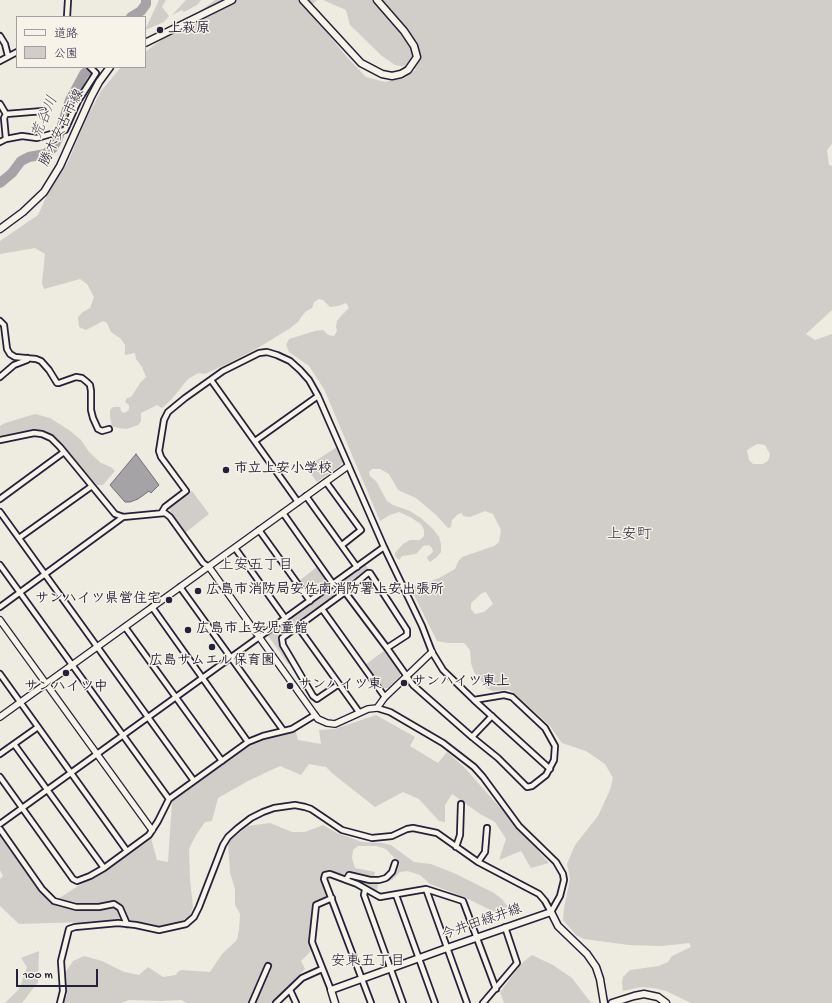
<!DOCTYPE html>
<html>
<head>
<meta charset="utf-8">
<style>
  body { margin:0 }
  #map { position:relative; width:832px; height:1003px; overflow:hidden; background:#eeebe1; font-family:"Gochi Hand","Klee One",sans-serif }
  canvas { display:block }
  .legend { position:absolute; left:16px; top:16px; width:130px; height:52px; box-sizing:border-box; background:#f7f3e8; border:1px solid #a29fa3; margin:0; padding:5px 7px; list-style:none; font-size:12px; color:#22223b }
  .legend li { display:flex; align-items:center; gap:8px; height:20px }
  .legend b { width:20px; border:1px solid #a29fa3 }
  .scale { position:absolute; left:16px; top:969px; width:82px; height:18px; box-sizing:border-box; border:2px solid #22223b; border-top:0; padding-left:5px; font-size:12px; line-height:14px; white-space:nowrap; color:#22223b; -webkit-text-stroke:3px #f7f3e8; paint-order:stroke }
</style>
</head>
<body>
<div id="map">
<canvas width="832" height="1003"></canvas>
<ul class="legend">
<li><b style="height:5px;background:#f7f3e8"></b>道路</li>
<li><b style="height:11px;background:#d1cdc9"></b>公園</li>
</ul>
<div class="scale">100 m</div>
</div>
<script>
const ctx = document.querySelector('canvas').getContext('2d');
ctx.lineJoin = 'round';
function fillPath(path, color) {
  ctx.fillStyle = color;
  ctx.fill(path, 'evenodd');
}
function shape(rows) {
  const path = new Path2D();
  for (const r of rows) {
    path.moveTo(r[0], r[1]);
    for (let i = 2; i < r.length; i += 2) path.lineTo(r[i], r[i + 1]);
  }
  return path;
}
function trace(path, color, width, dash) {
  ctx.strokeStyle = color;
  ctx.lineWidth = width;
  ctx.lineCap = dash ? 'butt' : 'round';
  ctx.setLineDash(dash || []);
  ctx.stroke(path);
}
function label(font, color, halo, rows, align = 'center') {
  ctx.font = font + ' "Gochi Hand","Klee One",sans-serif';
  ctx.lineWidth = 3;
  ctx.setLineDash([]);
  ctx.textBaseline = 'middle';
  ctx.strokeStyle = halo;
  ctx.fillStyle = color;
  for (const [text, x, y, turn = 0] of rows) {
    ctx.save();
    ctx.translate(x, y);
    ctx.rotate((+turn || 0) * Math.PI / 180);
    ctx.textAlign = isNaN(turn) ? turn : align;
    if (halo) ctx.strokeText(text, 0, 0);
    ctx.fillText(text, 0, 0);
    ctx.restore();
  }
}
fillPath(shape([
  [159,0,166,0,162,7,169,16,164,22,145,30],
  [186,0,201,0,197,5,184,12,182,10,172,15],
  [215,0,317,0,306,10,311,13,346,56,366,77,385,82,405,78,416,69,395,65,382,56,350,25,346,10,323,0,832,0,832,144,827,150,829,165,832,166,832,310,806,334,815,340,832,334,832,1003,691,1003,666,991,653,988,641,987,623,991,622,983,623,977,630,970,659,966,668,962,672,956,691,947,689,943,662,946,629,945,584,939,576,935,563,920,564,908,570,879,567,864,575,845,598,816,610,790,613,778,605,764,586,751,562,743,550,726,514,693,509,690,493,691,488,689,474,672,471,663,470,650,464,643,448,643,437,641,410,587,421,585,439,578,455,569,458,562,462,557,494,546,499,542,501,530,493,514,485,511,470,517,463,516,462,513,458,514,452,520,451,527,448,528,436,515,416,498,398,490,389,474,380,469,372,469,369,472,370,476,376,481,387,501,393,505,410,511,421,518,433,529,439,537,441,544,441,552,437,557,430,562,428,560,427,557,433,552,432,548,429,545,423,546,416,554,402,556,399,560,395,556,395,553,403,544,410,540,420,540,424,536,424,530,421,524,410,517,399,512,390,515,380,521,324,389,309,366,289,352,286,345,289,339,315,331,323,330,328,335,334,336,337,331,336,327,337,321,341,316,349,308,346,303,338,306,330,307,323,300,319,299,314,302,312,308,305,312,298,322,289,329,256,349,229,363,205,374,198,373,188,379,171,400,162,408,157,405,141,413,141,421,138,425,127,429,118,428,112,426,110,417,110,410,113,407,120,407,121,411,124,413,129,410,129,405,125,402,127,398,131,397,141,382,146,377,142,367,136,359,135,353,125,355,125,345,121,339,111,332,107,323,103,321,86,330,79,327,78,317,83,312,90,308,94,297,87,284,80,279,44,289,42,283,45,254,35,248,0,254,0,241,38,215,48,193,68,162,86,119,101,91,121,67,145,67,145,52],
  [757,444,765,445,770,454,768,461,763,464,753,464,749,460,747,450],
  [486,592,493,604,484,612,475,614,471,609,471,603,482,593],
  [35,414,50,418,69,430,81,440,89,452,101,463,111,467,115,471,103,485,97,485,63,445,55,437,45,431,33,430,0,437,0,426,5,423],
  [337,447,343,461,341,465,317,482,306,467],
  [192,491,209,514,185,533,170,511,170,508],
  [365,564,369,570,280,636,280,645,292,661,288,664,267,634],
  [318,566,328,581,328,585,312,596,309,595,299,581],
  [385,650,400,670,400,676,388,688,382,688,365,665],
  [376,715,415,737,410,746,438,763,447,752,464,767,549,863,531,868,521,851,499,860,506,839,495,822,480,814,452,794,445,805,445,822,439,821,419,799,403,792,375,807,333,774,326,767,309,764,301,775,280,766,248,781,218,798,212,821,205,822,196,835,189,849,190,879,193,907,189,917,176,924,161,927,131,920,121,919,84,922,19,924,0,906,0,879,3,876,0,870,0,832,52,903,151,838,157,860,168,862,172,802,250,744,295,729,298,740,321,744,319,730,335,729],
  [270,823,292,832,305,832,323,825,337,833,362,842,382,843,391,845,414,862,431,864,456,874,494,893,502,899,508,907,508,913,503,916,464,897,430,884,420,875,407,871,400,872,392,880,378,884,377,890,374,891,358,882,360,879,370,882,379,882,389,879,400,864,386,849,376,846,358,846,353,850,352,858,355,868,375,872,374,876,369,877,348,871,343,874,328,870,323,873,321,878,326,896,312,904,309,944,311,951,301,961,305,969,271,1003,186,1003,182,1000,161,1001,129,1000,121,1003,62,1003,67,995,65,973,73,961,84,956,102,961,124,972,139,975,148,967,163,977,176,975,178,972,181,970,210,972,222,954,237,940,239,930,240,914,235,905,235,889,230,873,228,842,248,826],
  [39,951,38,982,22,1003,5,1003,19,989,27,967,21,958],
  [532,955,553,965,572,978,591,1003,504,1003,500,992,522,963]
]), '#d1cdc9');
const water = shape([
  [136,454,159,485,151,493,149,491,138,499,130,502,125,502,110,485,136,454]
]);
fillPath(water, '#a6a3a6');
trace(water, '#716f7b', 1);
trace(shape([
  [131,17,141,11,146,4,146,0],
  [0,183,12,173,21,161,29,157,45,154,53,148,58,138,70,100,84,74,91,67]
]), '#a6a3a6', 10);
const minor = shape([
  [67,17,68,0],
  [0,36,5,44,8,56],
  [0,61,17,52],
  [0,104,6,114,4,118,6,139],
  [6,114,43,111],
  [0,142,6,139,22,136,37,138,65,130,78,101,96,73,90,67],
  [0,321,4,325,7,349,10,354,15,357,36,359,41,361,49,370,57,383,59,383,76,377,82,378,87,382,90,385,91,391,91,410,93,418,98,429,102,431,109,429],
  [0,377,14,365,27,360,28,358],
  [211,380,298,502],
  [0,440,34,433,42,434,51,438,60,447,115,514,123,517,165,513,170,517,203,563,209,567],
  [255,441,318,396],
  [326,482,361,530,342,545],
  [306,496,357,567],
  [0,499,64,452],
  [0,512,194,781],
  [162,512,165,507,186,491,161,457,159,451,164,420,168,412,185,398,223,371,259,353,267,352,277,355,290,361,300,370,309,380,318,396,384,547,422,626,432,652,443,670,474,700,504,695,512,697,545,728,555,746,554,760,546,775,532,786,527,787,498,758,472,737,413,685,387,648,407,635,407,630,370,573,368,573,345,592,282,638,283,645,313,696,317,699,339,684,359,712],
  [283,513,333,584],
  [259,530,310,601],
  [19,538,92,486],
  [235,548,285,618],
  [0,565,169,799],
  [180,587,283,730],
  [345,592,387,648],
  [0,607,123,517],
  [152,607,248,742],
  [322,609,385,697],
  [125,627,222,761],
  [298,627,339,684],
  [0,674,127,851],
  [474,700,550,769],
  [377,708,390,712,443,743,474,767,483,777,519,826,556,862,563,874,564,880,560,896,551,912],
  [472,737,492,716],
  [14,744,104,868],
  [0,754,38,727],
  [0,777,73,879,77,881,90,876,104,868,149,835,158,821,169,799,248,742,263,736,292,729,315,715],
  [0,824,384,547],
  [0,829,42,889,54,901,76,907,99,907,114,904,120,908,127,924],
  [456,847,460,835,461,804],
  [478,862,485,852,487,828],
  [346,880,349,875,370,880,379,880,386,878,392,872,395,863],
  [426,889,467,1003],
  [365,890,364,895,403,1003],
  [396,895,435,1003],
  [290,990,296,1003],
  [331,990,312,942,316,905,332,898],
  [60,1003,63,991,61,961,69,929,75,927,118,923,136,925,159,930,186,924,194,917,199,907,223,845,228,837,238,828,251,818,263,812,274,808,295,805,305,807,311,809,342,830,372,838,392,836,407,829,413,828,437,833,478,862,539,894,545,901,551,912],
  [252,1003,268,966],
  [276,1003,302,978,322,969],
  [371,1003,324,879,325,875,330,874,357,884,380,897,426,889,463,901,496,989],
  [483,1003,517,963,505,927]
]);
const tertiary = shape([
  [209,567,315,715,318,719,327,723,335,724,368,709,377,708,385,697,432,652],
  [0,620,152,830],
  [0,717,348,466]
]);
const secondary = shape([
  [303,0,361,63,382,74,392,76,401,74,408,70,417,57,414,46,404,31,377,0],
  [145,43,232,0],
  [0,229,23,212,44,192,60,166,91,97,99,82,110,67],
  [335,1003,331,990,447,948,551,912,558,926,587,954,596,967,600,979,604,1003],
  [612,1003,634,996,644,994,658,997,666,1003]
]);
trace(minor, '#22223b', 8);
trace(tertiary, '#22223b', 8);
trace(secondary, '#22223b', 9);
trace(minor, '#f7f3e8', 4.5);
trace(tertiary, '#f7f3e8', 5.5);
trace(secondary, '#f7f3e8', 6);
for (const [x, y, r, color] of [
  [160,30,4,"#22223b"],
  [226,470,4,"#22223b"],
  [198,591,4,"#22223b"],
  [169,600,4,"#22223b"],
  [188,630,4,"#22223b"],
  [212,647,4,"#22223b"],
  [66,673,4,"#22223b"],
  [404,683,4,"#22223b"],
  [290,686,4,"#22223b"]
]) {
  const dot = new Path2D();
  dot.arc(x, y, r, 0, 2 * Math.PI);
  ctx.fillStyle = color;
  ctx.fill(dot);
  trace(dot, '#f7f3e8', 1.5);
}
label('bold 14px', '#22223b', '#f7f3e8', [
  ["上萩原",168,30],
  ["市立上安小学校",234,470],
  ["広島市消防局安佐南消防署上安出張所",206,591],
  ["サンハイツ県営住宅",161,600,"right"],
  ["広島市上安児童館",196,630],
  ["広島サムエル保育園",212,662,"center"],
  ["サンハイツ東上",412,683],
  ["サンハイツ東",298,686],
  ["サンハイツ中",66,688,"center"]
], 'left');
label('14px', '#22223b', '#f7f3e8', [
  ["勝木安古市線",63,128,-64],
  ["今井田緑井線",482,923,-19]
]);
label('italic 15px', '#504f60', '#f7f3e8', [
  ["荒谷川",46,118,-67]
]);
label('15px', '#22223b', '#f7f3e8', [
  ["上安町",629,536],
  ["上安五丁目",256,567],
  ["安東五丁目",368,963]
]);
</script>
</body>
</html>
